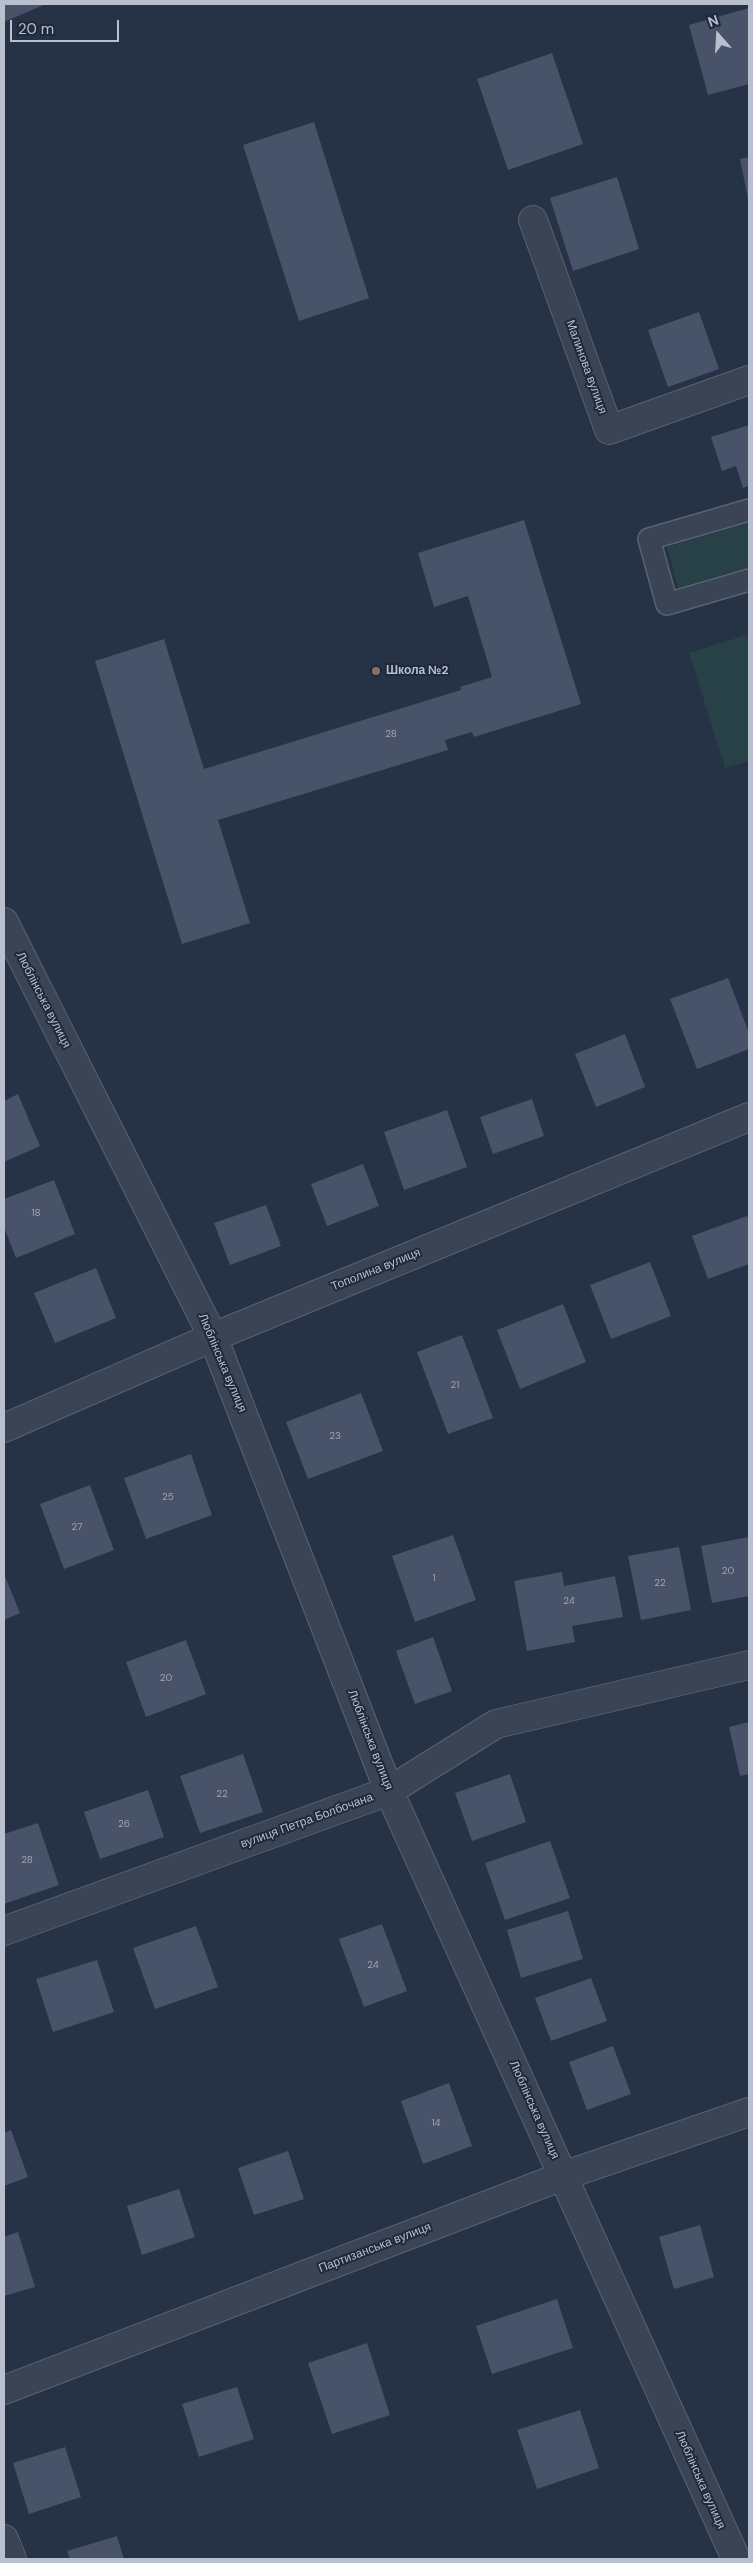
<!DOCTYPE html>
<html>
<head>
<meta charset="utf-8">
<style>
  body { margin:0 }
  #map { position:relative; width:753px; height:2563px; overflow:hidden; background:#263245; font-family:"DM Sans",sans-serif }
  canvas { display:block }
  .frame { position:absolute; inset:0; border:5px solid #b8bfce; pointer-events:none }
  .north { position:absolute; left:693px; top:10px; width:50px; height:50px; -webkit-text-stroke:4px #1f293a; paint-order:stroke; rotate:341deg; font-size:14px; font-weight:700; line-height:20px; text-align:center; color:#b8bfce }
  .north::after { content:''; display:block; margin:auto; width:18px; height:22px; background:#b8bfce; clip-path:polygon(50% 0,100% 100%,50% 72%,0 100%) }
  .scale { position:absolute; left:10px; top:20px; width:109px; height:22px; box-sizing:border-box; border:2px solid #b8bfce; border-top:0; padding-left:6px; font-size:15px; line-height:18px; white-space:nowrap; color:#b8bfce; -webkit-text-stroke:4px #1f293a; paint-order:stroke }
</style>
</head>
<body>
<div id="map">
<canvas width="753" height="2563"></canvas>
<div class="frame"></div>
<div class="north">N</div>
<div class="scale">20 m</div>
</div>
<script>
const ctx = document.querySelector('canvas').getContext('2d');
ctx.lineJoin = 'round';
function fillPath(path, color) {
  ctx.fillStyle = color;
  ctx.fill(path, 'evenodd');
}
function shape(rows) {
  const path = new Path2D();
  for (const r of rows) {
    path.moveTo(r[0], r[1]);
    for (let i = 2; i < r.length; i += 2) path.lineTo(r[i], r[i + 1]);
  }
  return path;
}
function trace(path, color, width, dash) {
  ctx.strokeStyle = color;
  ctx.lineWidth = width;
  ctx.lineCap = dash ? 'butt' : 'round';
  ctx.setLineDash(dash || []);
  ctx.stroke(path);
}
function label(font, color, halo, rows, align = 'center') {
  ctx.font = font + ' "DM Sans",sans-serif';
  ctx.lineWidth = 4;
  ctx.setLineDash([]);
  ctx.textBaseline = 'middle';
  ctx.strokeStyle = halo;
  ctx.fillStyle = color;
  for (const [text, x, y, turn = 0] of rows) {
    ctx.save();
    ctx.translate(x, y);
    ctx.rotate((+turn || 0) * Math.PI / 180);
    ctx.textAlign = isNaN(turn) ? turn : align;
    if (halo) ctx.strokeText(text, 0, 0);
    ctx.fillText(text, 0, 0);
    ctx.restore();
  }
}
fillPath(shape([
  [749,523,749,567,678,588,667,547],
  [749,634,749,761,725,768,689,653]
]), '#284146');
fillPath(shape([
  [4,4,46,4,4,22],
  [749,8,749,84,708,95,689,25],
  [552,53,583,144,508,170,477,79],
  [314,122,369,298,299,321,243,145],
  [749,157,749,199,748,199,740,159],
  [617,177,639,249,573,271,550,198],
  [699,312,719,369,668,387,648,330],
  [749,425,749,486,743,488,736,466,722,471,711,437],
  [524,520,581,704,474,737,472,732,445,740,448,750,218,820,250,923,182,944,95,661,164,639,204,769,461,690,460,687,492,677,468,596,434,607,418,553],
  [728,978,749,1033,749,1049,697,1069,670,999],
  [625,1034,645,1087,596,1107,575,1054],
  [18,1094,40,1146,4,1162,4,1101],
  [532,1099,544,1136,493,1154,480,1117],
  [447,1110,467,1167,404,1190,384,1132],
  [363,1164,379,1206,327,1226,311,1184],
  [54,1180,75,1234,16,1258,4,1227,4,1199],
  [266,1205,281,1246,230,1265,214,1223],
  [747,1216,749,1223,749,1264,708,1279,692,1236],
  [650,1262,671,1316,611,1339,590,1285],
  [96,1268,116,1318,55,1343,34,1293],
  [563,1304,586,1362,520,1389,497,1330],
  [462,1335,493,1418,448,1434,417,1352],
  [361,1393,383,1451,308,1479,286,1422],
  [191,1454,212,1515,146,1539,124,1478],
  [90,1485,114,1550,64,1569,40,1504],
  [453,1535,476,1600,415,1622,392,1556],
  [749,1537,749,1596,712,1603,701,1546],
  [679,1547,691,1610,641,1620,628,1556],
  [562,1572,564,1586,615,1576,623,1617,572,1626,575,1642,527,1651,514,1581],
  [4,1574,20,1613,4,1620],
  [433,1637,452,1691,415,1704,396,1651],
  [186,1640,206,1694,146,1717,126,1662],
  [749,1722,749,1774,740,1776,729,1727],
  [243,1754,263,1812,200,1833,180,1776],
  [510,1774,526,1822,472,1841,455,1793],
  [148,1790,164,1837,100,1859,84,1812],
  [38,1823,59,1885,4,1904,4,1834],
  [550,1841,570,1898,505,1920,485,1863],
  [568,1911,583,1959,521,1978,507,1930],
  [382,1924,407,1991,364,2007,339,1939],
  [196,1926,218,1987,155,2009,133,1948],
  [97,1960,114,2012,53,2032,36,1979],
  [591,1978,607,2021,551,2041,535,1998],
  [613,2046,631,2094,587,2110,569,2062],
  [449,2083,472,2146,423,2164,401,2101],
  [11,2130,28,2177,4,2186,4,2133],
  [288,2151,304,2199,254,2215,238,2168],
  [179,2189,195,2237,142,2255,127,2206],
  [700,2225,714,2277,674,2289,659,2237],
  [18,2232,35,2287,4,2296,4,2237],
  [557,2299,573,2348,492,2374,476,2326],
  [367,2343,390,2415,332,2434,308,2363],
  [237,2387,254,2439,199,2457,182,2404],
  [580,2410,599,2468,537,2489,517,2430],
  [65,2447,81,2497,29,2514,13,2463],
  [117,2536,124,2559,70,2559,67,2551]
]), '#485369');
const lane = shape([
  [749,510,649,539,667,604,749,580]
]);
const street = shape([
  [533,220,609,430,749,380],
  [4,922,213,1337,389,1791,736,2559],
  [4,1428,213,1337,749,1117],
  [4,1931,389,1791,496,1724,749,1665],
  [4,2390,563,2176,749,2112],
  [4,2539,12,2559]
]);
trace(lane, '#596272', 24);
trace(street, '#596272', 30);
trace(lane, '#3b4454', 21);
trace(street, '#3b4454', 28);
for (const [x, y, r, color] of [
  [376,671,5,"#8d6e63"]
]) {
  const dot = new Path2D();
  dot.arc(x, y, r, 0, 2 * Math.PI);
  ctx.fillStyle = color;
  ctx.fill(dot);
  trace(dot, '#1f293a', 2);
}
label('10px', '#9ca4b5', null, [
  ["28",391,734],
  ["18",36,1213],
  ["21",455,1385],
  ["23",335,1436],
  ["25",168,1497],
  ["27",77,1527],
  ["20",728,1571],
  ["1",434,1578],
  ["22",660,1583],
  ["24",569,1601],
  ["20",166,1678],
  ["22",222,1794],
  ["26",124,1824],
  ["28",27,1860],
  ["24",373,1965],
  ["14",436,2123]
]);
label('12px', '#b8bfce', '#1f293a', [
  ["Малинова вулиця",586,367,70],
  ["Люблінська вулиця",43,1000,63],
  ["Тополина вулиця",376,1270,-22],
  ["Люблінська вулиця",222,1363,67],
  ["Люблінська вулиця",370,1740,69],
  ["вулиця Петра Болбочана",307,1821,-20],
  ["Люблінська вулиця",534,2110,66],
  ["Партизанська вулиця",375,2248,-21],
  ["Люблінська вулиця",700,2480,66]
]);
label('bold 12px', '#b8bfce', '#1f293a', [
  ["Школа №2",386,671]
], 'left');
</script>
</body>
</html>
